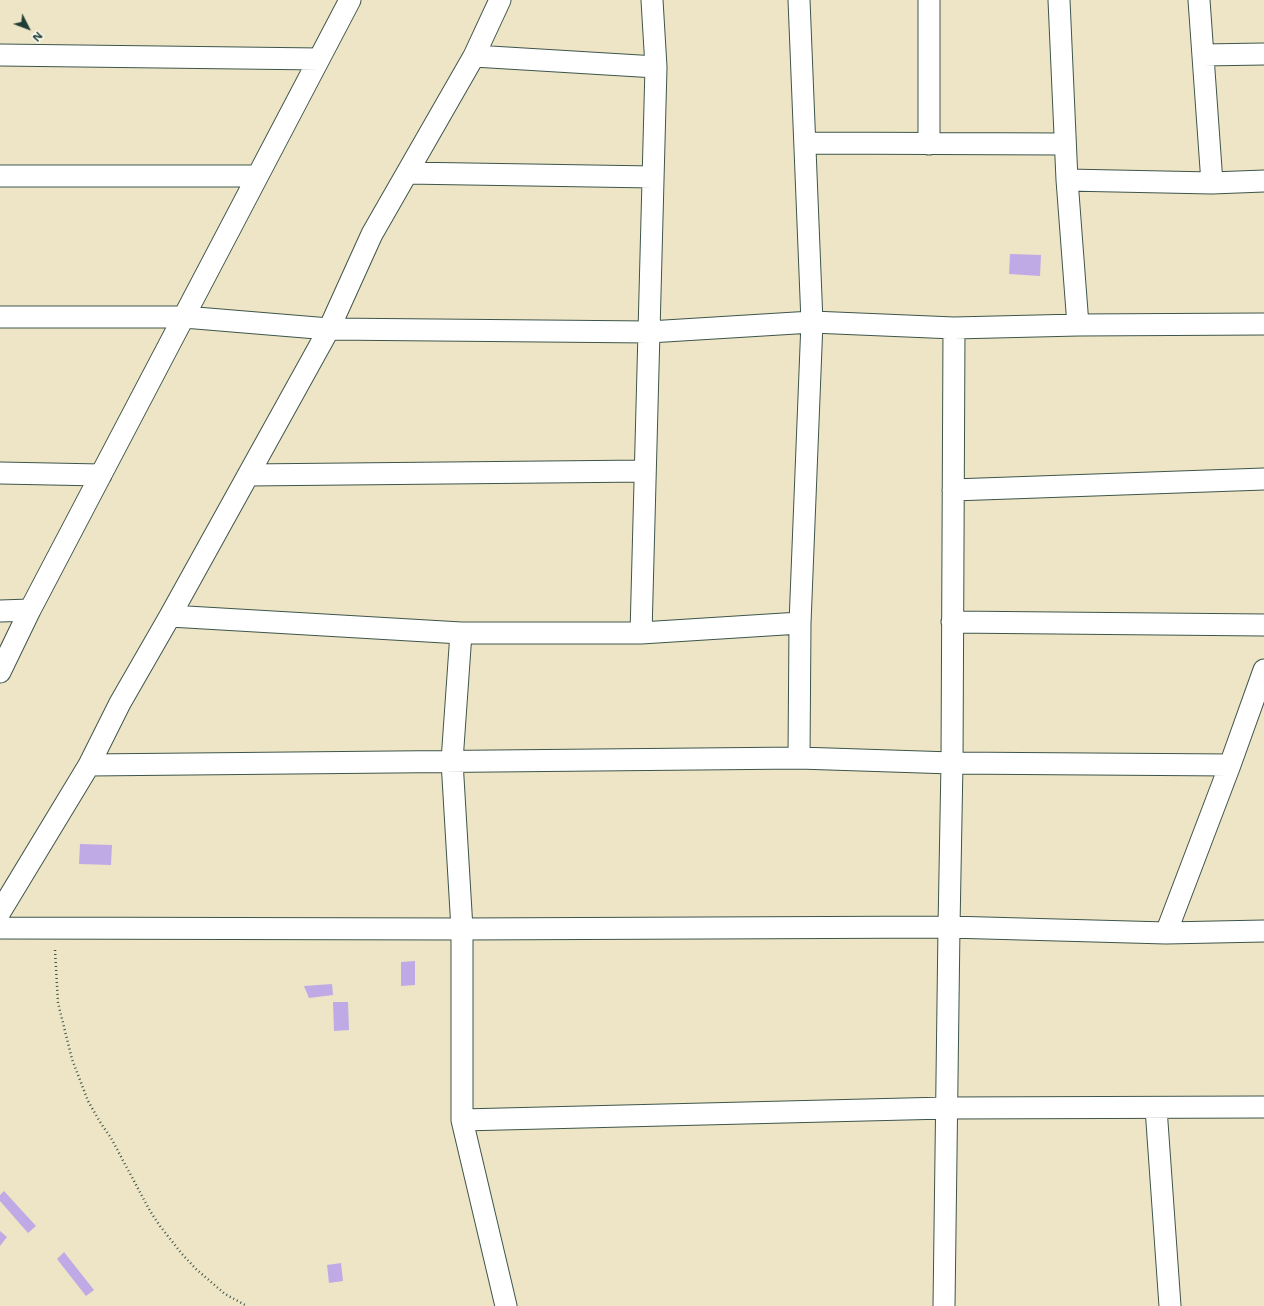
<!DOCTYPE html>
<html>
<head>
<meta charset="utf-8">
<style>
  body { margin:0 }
  #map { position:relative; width:1264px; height:1306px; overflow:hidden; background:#eee4c6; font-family:"Shantell Sans",sans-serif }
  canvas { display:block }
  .north { position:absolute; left:8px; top:8px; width:40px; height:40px; -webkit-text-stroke:3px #fdfcf7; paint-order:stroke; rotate:132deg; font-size:11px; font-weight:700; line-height:16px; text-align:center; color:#1f3d34 }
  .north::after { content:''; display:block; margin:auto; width:14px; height:18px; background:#1f3d34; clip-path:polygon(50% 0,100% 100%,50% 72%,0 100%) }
</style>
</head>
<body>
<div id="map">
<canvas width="1264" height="1306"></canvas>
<div class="north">N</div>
</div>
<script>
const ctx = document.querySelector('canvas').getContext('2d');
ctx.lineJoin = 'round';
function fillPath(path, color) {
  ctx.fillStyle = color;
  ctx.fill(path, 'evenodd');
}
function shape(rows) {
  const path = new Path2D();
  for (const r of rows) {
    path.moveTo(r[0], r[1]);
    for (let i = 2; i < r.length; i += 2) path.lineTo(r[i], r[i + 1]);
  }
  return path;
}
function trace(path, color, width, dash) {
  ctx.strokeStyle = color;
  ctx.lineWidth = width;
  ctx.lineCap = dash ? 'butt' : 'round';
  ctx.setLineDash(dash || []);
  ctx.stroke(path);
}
fillPath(shape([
  [1010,254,1041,255,1040,276,1009,274],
  [80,844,112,845,111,865,79,864],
  [415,961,415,985,401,986,401,962],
  [332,984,333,995,309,998,304,986],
  [333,1002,348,1002,349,1030,334,1031],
  [4,1191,36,1226,28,1233,0,1201,0,1195],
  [0,1231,7,1237,0,1246],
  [64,1252,94,1290,86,1296,57,1259],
  [341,1263,343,1281,329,1283,327,1265]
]), '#c0aae5');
const minor = shape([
  [929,0,929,144],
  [1059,0,1067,180,1078,325],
  [1199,0,1212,183],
  [0,55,319,59],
  [1203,55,1264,54],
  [474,56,656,67],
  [805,143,1065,144],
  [407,173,653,177],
  [0,176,257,176],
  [1067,180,1212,183,1264,181],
  [0,317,184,317,329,329,649,332,812,322,954,328,1078,325,1264,324],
  [0,473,101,475],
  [248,475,645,471],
  [953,490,1264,479],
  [0,611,30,610],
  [170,616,461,633,641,633,800,623],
  [952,622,1264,625],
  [461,633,452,761,462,929,462,1120,506,1306],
  [641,633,656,67,652,0],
  [0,672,30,610,350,0],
  [799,758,800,623,812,322,799,0],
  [89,765,799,758,952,763,1230,765],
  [0,912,89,765,120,703,170,616,329,329,372,234,474,56,500,0],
  [0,928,462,929,949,927,1166,933,1264,931],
  [1166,933,1230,765,1264,670],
  [1156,1108,1170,1306],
  [462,1120,946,1108,1264,1107],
  [944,1306,949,927,952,763,954,328]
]);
trace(minor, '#3e564a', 23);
trace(shape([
  [55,950,58,1003,72,1059,88,1101,100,1122,111,1138,150,1211,160,1226,182,1254,196,1269,225,1294,247,1306]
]), '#3e564a', 2.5, [1, 3]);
trace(minor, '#fff', 21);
</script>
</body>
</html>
